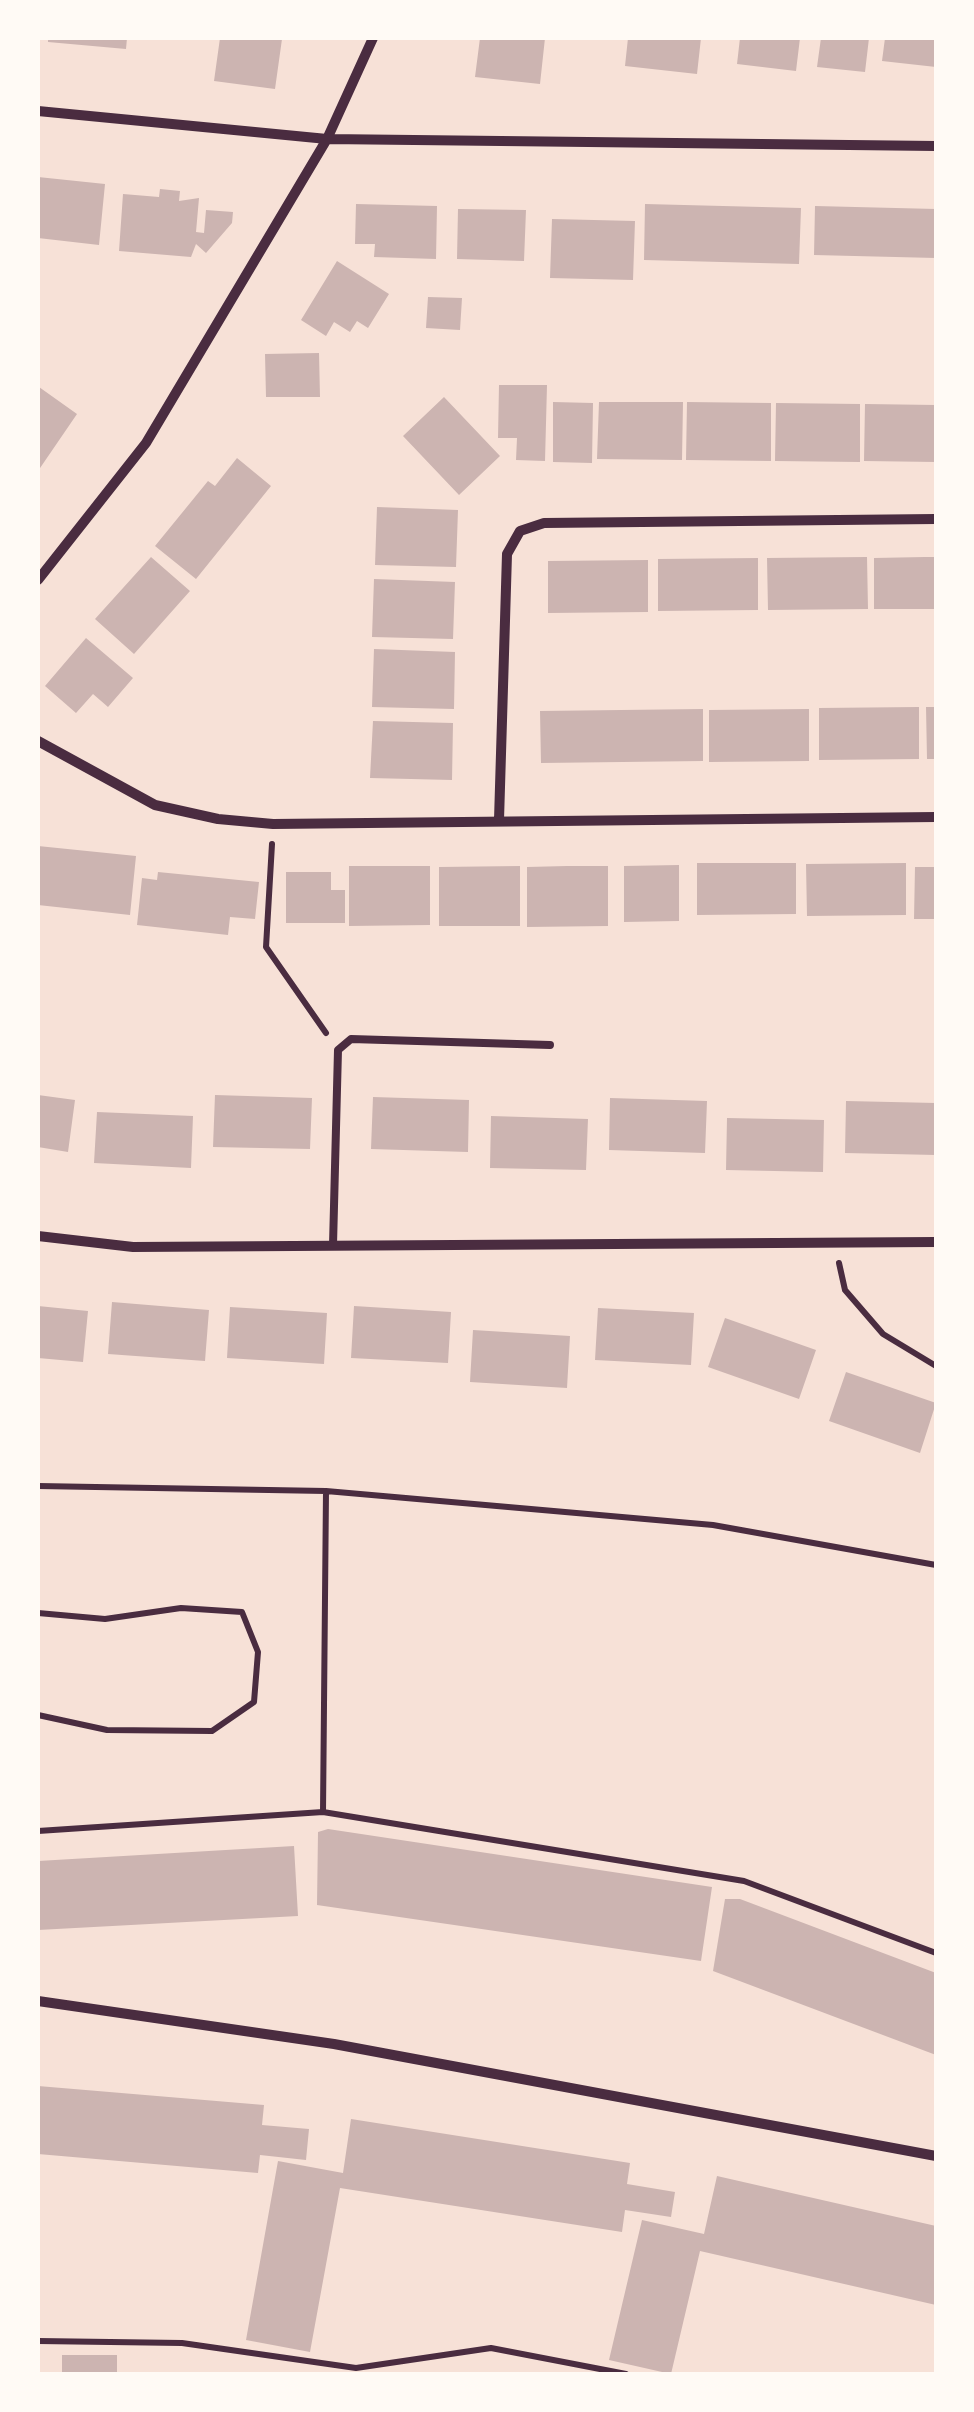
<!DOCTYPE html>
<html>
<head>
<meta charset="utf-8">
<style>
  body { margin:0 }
  #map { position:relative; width:974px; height:2412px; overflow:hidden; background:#f7e1d7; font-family:Poppins,sans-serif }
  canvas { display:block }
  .frame { position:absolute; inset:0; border:40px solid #fffaf5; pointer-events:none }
</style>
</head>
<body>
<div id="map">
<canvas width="974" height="2412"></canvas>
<div class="frame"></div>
</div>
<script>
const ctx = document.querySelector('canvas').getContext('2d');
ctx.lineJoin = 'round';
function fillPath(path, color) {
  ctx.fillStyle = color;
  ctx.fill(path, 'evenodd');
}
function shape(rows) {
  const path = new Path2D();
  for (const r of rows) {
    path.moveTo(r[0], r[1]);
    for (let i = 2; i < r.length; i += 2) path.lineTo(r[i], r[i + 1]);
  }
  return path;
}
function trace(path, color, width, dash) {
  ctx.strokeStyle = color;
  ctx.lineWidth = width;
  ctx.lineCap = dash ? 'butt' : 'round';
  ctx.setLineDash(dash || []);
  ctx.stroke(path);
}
fillPath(shape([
  [48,38,127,38,126,49,48,42],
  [220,38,282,39,275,89,214,81],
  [480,38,545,38,540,84,475,77],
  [628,38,701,38,697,74,625,66],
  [740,38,800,38,796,71,737,64],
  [821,38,869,38,865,72,817,67],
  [885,38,936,38,936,67,882,61],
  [38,177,105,184,99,245,38,238],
  [160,189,180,191,179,201,199,198,196,232,204,233,206,210,233,212,232,223,206,253,196,244,191,257,119,251,123,194,159,197],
  [356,204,437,206,436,259,374,257,375,244,355,244],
  [645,204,801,208,799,264,644,260],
  [815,206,936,209,936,258,814,255],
  [458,209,526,210,524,261,457,259],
  [552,219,635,221,633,280,550,278],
  [337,261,389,294,368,328,357,321,350,332,334,322,326,336,301,320],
  [428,297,462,298,460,330,426,328],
  [319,353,320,397,266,397,265,354],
  [499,385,547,385,545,461,516,460,517,438,498,438],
  [39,387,77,414,38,471,38,390],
  [444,397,500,456,459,495,403,436],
  [553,402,593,403,592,463,553,462],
  [599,402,683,402,682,460,597,459],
  [687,402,771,403,771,461,686,460],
  [776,403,860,404,860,462,775,461],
  [865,404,936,405,936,462,864,461],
  [237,458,271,486,196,579,155,546,208,481,215,486],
  [377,507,458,510,456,567,375,565],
  [151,557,190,591,134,654,95,619],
  [867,557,868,609,768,610,767,558],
  [925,557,936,557,936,609,874,609,874,558],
  [758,558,758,610,658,611,658,559],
  [648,560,648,612,548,613,548,561],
  [374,579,455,582,453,639,372,637],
  [86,638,133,678,108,707,93,694,76,713,45,686],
  [374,649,455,652,454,709,372,707],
  [919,707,919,759,819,760,819,708],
  [926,707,936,707,936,759,927,759],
  [703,709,703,761,541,763,540,711],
  [809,709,809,761,709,762,709,710],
  [373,721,453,723,452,780,370,778],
  [38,846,136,856,130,915,38,905],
  [697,863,796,863,796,914,697,915],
  [906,863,906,915,807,916,806,864],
  [679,865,679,921,624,922,624,866],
  [349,866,430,866,430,925,349,926],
  [520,866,520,926,439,926,439,867],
  [567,866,608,866,608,926,527,927,527,867],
  [915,867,936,867,936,919,914,919],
  [158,872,259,882,255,919,230,917,228,935,137,925,142,878,157,880],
  [286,872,331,872,331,890,345,890,345,923,286,923],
  [38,1095,75,1100,68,1152,38,1147],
  [215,1095,312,1098,310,1149,213,1147],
  [373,1097,469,1100,468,1152,371,1149],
  [610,1098,707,1101,705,1153,609,1150],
  [846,1101,936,1103,936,1155,845,1153],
  [97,1112,193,1116,191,1168,94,1163],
  [491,1116,588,1119,586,1170,490,1168],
  [727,1118,824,1120,823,1172,726,1170],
  [112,1302,209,1310,205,1361,108,1354],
  [38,1306,88,1311,83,1362,38,1358],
  [354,1306,451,1312,448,1363,351,1358],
  [230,1307,327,1313,324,1364,227,1358],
  [598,1308,694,1313,691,1365,595,1360],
  [725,1318,816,1350,799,1399,708,1367],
  [473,1330,570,1336,567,1388,470,1382],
  [846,1372,936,1403,920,1453,829,1421],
  [328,1829,712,1887,701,1961,317,1905,318,1832],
  [294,1846,298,1916,38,1930,38,1861],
  [725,1899,740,1899,936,1973,936,2055,713,1971],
  [38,2086,264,2105,262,2125,309,2129,306,2160,260,2155,258,2173,38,2154],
  [351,2119,630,2163,627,2184,675,2192,671,2217,625,2210,622,2232,340,2188,310,2352,246,2340,278,2161,343,2173],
  [717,2176,936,2226,936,2305,700,2251,671,2374,609,2360,642,2220,704,2234],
  [62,2355,117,2355,117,2374,62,2374]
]), '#ccb4b1');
trace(shape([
  [272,844,266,947,326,1033],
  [839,1263,845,1290,883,1334,936,1366],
  [38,1486,326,1491,713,1525,936,1565],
  [38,1613,105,1619,181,1608,242,1612,258,1652,254,1702,212,1731,107,1730,38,1715],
  [323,1812,326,1491],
  [38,1831,323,1812,744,1881,936,1953],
  [38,2341,182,2343,356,2368,491,2348,626,2374]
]), '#4a2c40', 6);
trace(shape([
  [333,1245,338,1050,351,1039,550,1045]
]), '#4a2c40', 8);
trace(shape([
  [38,111,327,139,936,146],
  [38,580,146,443,327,139,373,38],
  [38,741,155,805,218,819,273,824,936,817],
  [499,820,507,554,520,531,544,523,936,519],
  [38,1236,133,1247,936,1242],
  [38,2001,334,2044,936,2156]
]), '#4a2c40', 10);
</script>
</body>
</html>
